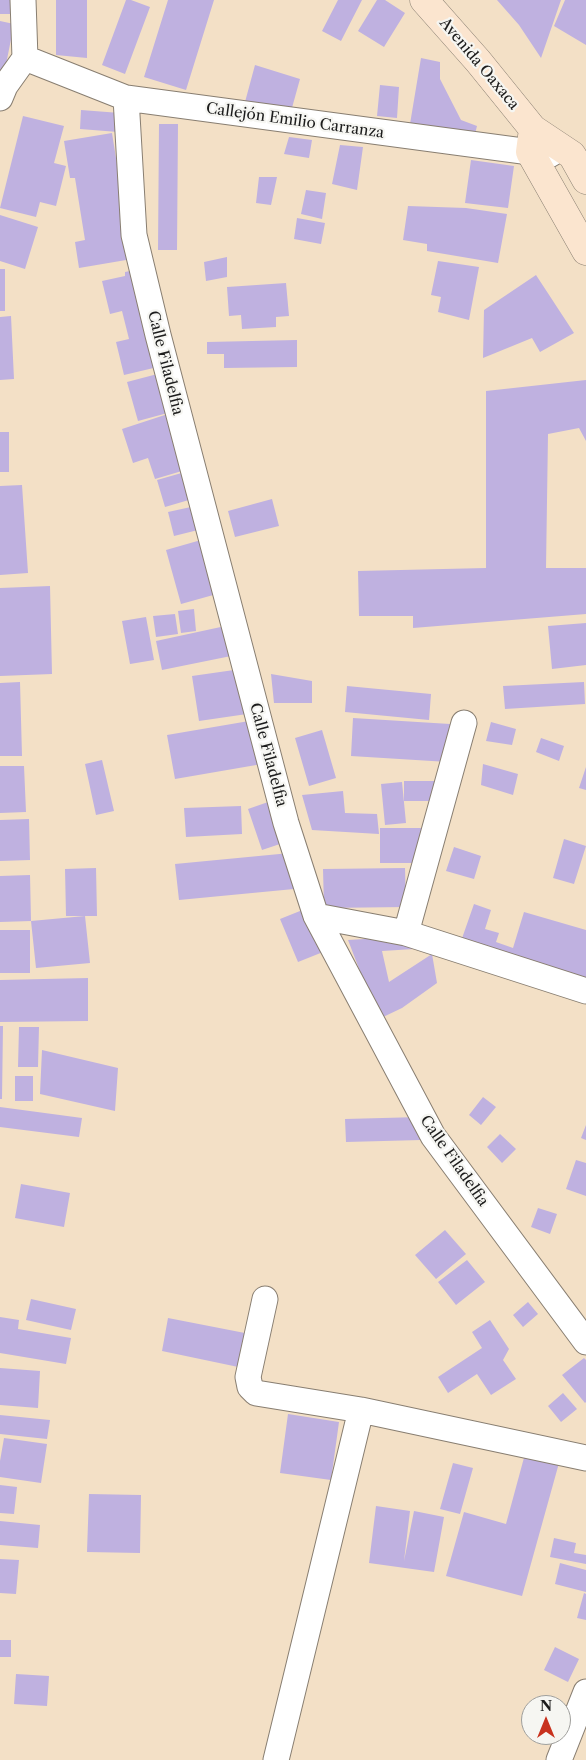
<!DOCTYPE html>
<html>
<head>
<meta charset="utf-8">
<style>
  body { margin:0 }
  #map { position:relative; width:586px; height:1760px; overflow:hidden; background:#f3e0c6; font-family:"Libre Caslon Text",serif }
  canvas { display:block }
  .north { position:absolute; left:521px; top:1695px; width:50px; height:50px; box-sizing:border-box; background:#f6f6f2; border:1px solid #9f9f9c; border-radius:50%; rotate:0deg; font-size:14px; font-weight:700; line-height:20px; text-align:center; color:#1c1c1c }
  .north::after { content:''; display:block; margin:auto; width:18px; height:22px; background:#c8321e; clip-path:polygon(50% 0,100% 100%,50% 72%,0 100%) }
</style>
</head>
<body>
<div id="map">
<canvas width="586" height="1760"></canvas>
<div class="north">N</div>
</div>
<script>
const ctx = document.querySelector('canvas').getContext('2d');
ctx.lineJoin = 'round';
function fillPath(path, color) {
  ctx.fillStyle = color;
  ctx.fill(path, 'evenodd');
}
function shape(rows) {
  const path = new Path2D();
  for (const r of rows) {
    path.moveTo(r[0], r[1]);
    for (let i = 2; i < r.length; i += 2) path.lineTo(r[i], r[i + 1]);
  }
  return path;
}
function trace(path, color, width, dash) {
  ctx.strokeStyle = color;
  ctx.lineWidth = width;
  ctx.lineCap = dash ? 'butt' : 'round';
  ctx.setLineDash(dash || []);
  ctx.stroke(path);
}
function label(font, color, halo, rows, align = 'center') {
  ctx.font = font + ' "Libre Caslon Text",serif';
  ctx.lineWidth = 4.5;
  ctx.setLineDash([]);
  ctx.textBaseline = 'middle';
  ctx.strokeStyle = halo;
  ctx.fillStyle = color;
  for (const [text, x, y, turn = 0] of rows) {
    ctx.save();
    ctx.translate(x, y);
    ctx.rotate((+turn || 0) * Math.PI / 180);
    ctx.textAlign = isNaN(turn) ? turn : align;
    if (halo) ctx.strokeText(text, 0, 0);
    ctx.fillText(text, 0, 0);
    ctx.restore();
  }
}
fillPath(shape([
  [0,0,18,0,19,14,0,14],
  [56,0,87,0,87,58,56,55],
  [126,0,131,0,150,7,125,74,102,65],
  [168,0,214,0,186,90,144,77],
  [338,0,362,0,341,41,322,31],
  [377,0,385,0,405,13,384,47,358,31],
  [497,0,561,0,541,58,519,25],
  [565,0,586,0,586,45,554,26],
  [0,21,14,24,1,90,0,90],
  [421,58,440,62,440,79,461,120,477,126,474,138,410,124],
  [255,65,300,79,290,115,245,102],
  [380,85,399,87,397,118,377,116],
  [81,110,120,113,118,132,80,129],
  [23,116,64,126,54,163,66,166,56,206,40,202,36,217,0,208],
  [159,124,178,124,177,250,158,250],
  [112,133,132,259,79,268,75,242,85,240,75,178,70,178,64,141],
  [289,137,312,140,309,158,284,154],
  [340,145,363,147,357,190,332,184],
  [471,160,514,166,508,208,465,203],
  [259,177,277,177,271,205,256,203],
  [306,190,326,193,322,219,301,214],
  [408,206,466,208,507,214,498,263,427,251,427,244,403,240],
  [0,215,38,227,25,269,0,261],
  [297,218,325,223,321,244,294,239],
  [227,257,227,277,206,281,204,262],
  [438,261,479,267,469,320,438,312,441,297,431,295],
  [0,269,5,269,5,311,0,311],
  [140,269,162,366,124,375,116,342,129,339,122,311,110,314,102,281,125,276,125,272],
  [536,275,574,333,540,352,532,338,483,358,484,310],
  [286,283,289,316,276,317,276,327,242,329,241,315,229,316,227,287],
  [11,316,14,379,0,380,0,317],
  [297,340,297,367,224,368,224,354,207,354,207,342],
  [165,372,175,411,138,421,127,382],
  [586,380,586,441,579,428,548,434,546,568,586,568,586,614,413,628,413,616,359,616,358,571,486,568,486,391],
  [174,412,192,468,155,479,148,458,133,463,122,429],
  [0,432,9,432,9,472,0,472],
  [192,470,199,497,165,507,157,480],
  [22,485,28,573,0,575,0,486],
  [272,499,279,526,235,537,228,511],
  [200,505,206,528,174,536,168,512],
  [208,538,224,592,181,604,166,550],
  [50,586,52,674,0,676,0,588],
  [194,609,196,631,181,633,178,611],
  [175,614,178,634,156,637,153,616],
  [146,617,154,660,130,664,122,621],
  [586,623,586,665,552,669,548,626],
  [230,625,236,655,162,670,156,641],
  [241,669,247,714,199,721,192,676],
  [271,674,312,681,312,703,274,703],
  [20,682,22,756,0,756,0,683],
  [584,682,585,704,505,709,503,686],
  [347,686,431,694,429,720,345,712],
  [353,718,450,724,448,762,351,756],
  [255,720,262,764,175,779,167,735],
  [491,722,516,729,512,745,486,741],
  [322,730,336,778,309,786,295,738],
  [541,738,564,746,559,761,536,752],
  [102,760,114,811,96,815,85,764],
  [483,764,518,774,513,795,481,785],
  [0,766,24,766,26,812,0,813],
  [586,767,586,790,579,788],
  [404,781,440,781,440,801,404,801],
  [402,782,406,823,385,825,381,784],
  [343,791,345,813,377,814,379,834,312,830,302,795],
  [271,801,286,842,262,850,248,809],
  [241,806,242,834,186,837,184,808],
  [29,819,30,860,0,861,0,820],
  [380,828,424,828,424,863,380,863],
  [564,839,586,846,574,884,553,878],
  [454,847,481,856,474,879,446,871],
  [290,853,294,889,179,900,175,864],
  [96,868,97,916,66,916,65,869],
  [405,868,406,907,324,908,323,869],
  [30,875,31,921,0,922,0,876],
  [474,904,491,910,485,929,499,933,496,942,513,948,524,912,586,930,586,983,460,944],
  [310,907,328,950,298,962,280,919],
  [85,916,90,963,36,968,31,921],
  [0,930,30,930,30,973,0,973],
  [414,936,414,949,382,951,389,982,432,954,437,983,402,1008,381,1018,368,992,348,940],
  [88,978,88,1021,0,1022,0,980],
  [0,1026,3,1026,2,1099,0,1099],
  [19,1027,39,1027,38,1067,18,1067],
  [42,1050,118,1068,115,1111,40,1094],
  [15,1076,33,1076,33,1101,15,1101],
  [483,1097,496,1107,481,1125,469,1115],
  [0,1107,82,1118,79,1137,0,1127],
  [420,1117,421,1140,346,1142,345,1119],
  [586,1125,586,1140,581,1138],
  [500,1134,516,1149,502,1163,487,1147],
  [576,1160,586,1163,586,1196,566,1189],
  [21,1184,70,1193,64,1227,15,1218],
  [538,1208,557,1214,550,1234,531,1227],
  [445,1230,466,1254,436,1279,415,1255],
  [467,1260,485,1282,456,1305,438,1282],
  [31,1299,76,1309,71,1330,26,1320],
  [528,1302,538,1314,523,1327,513,1315],
  [0,1317,19,1320,18,1329,71,1338,66,1364,0,1353],
  [168,1318,250,1334,243,1368,162,1351],
  [490,1320,509,1349,503,1360,516,1379,491,1395,477,1374,448,1393,438,1377,482,1348,472,1332],
  [584,1358,586,1360,586,1402,585,1403,562,1375],
  [0,1368,40,1371,38,1408,0,1405],
  [563,1393,577,1409,561,1422,548,1406],
  [288,1414,339,1422,331,1480,280,1473],
  [0,1415,50,1420,47,1439,0,1434],
  [4,1438,47,1444,41,1483,0,1477,0,1461],
  [525,1454,559,1463,522,1596,446,1576,464,1512,506,1524],
  [453,1463,473,1468,460,1514,440,1509],
  [0,1485,17,1487,14,1514,0,1513],
  [89,1494,141,1495,140,1553,87,1552],
  [376,1506,410,1511,404,1561,414,1511,444,1517,434,1572,369,1563],
  [0,1521,40,1525,38,1548,0,1545],
  [554,1538,576,1543,574,1553,586,1555,586,1564,550,1557],
  [0,1559,19,1560,16,1594,0,1593],
  [560,1563,586,1570,586,1592,555,1584],
  [584,1593,586,1594,586,1620,577,1618],
  [0,1640,11,1640,11,1657,0,1657],
  [555,1647,579,1659,568,1682,544,1670],
  [16,1674,49,1676,47,1706,14,1704]
]), '#bfb1e0');
const street = shape([
  [25,58,126,98,530,152,551,154],
  [0,98,5,86,25,58,23,0],
  [126,98,134,235,158,335,286,823,316,916,433,1136,586,1342],
  [316,916,406,933,586,991],
  [406,933,464,723],
  [265,1299,248,1377,250,1387,256,1393,361,1410,586,1458],
  [276,1760,361,1410],
  [559,1760,586,1692]
]);
const secondary = shape([
  [424,0,478,61,533,129,572,155,586,180],
  [533,129,530,152,586,251]
]);
trace(street, '#887e71', 27);
trace(secondary, '#887e71', 29);
trace(street, '#fff', 25);
trace(secondary, '#fbe5cf', 28);
label('15px', '#1c1c1c', '#f6f6f2', [
  ["Avenida Oaxaca",479,64,50],
  ["Callejón Emilio Carranza",295,121,8],
  ["Calle Filadelfia",165,363,76],
  ["Calle Filadelfia",268,755,75],
  ["Calle Filadelfia",454,1161,55]
]);
</script>
</body>
</html>
